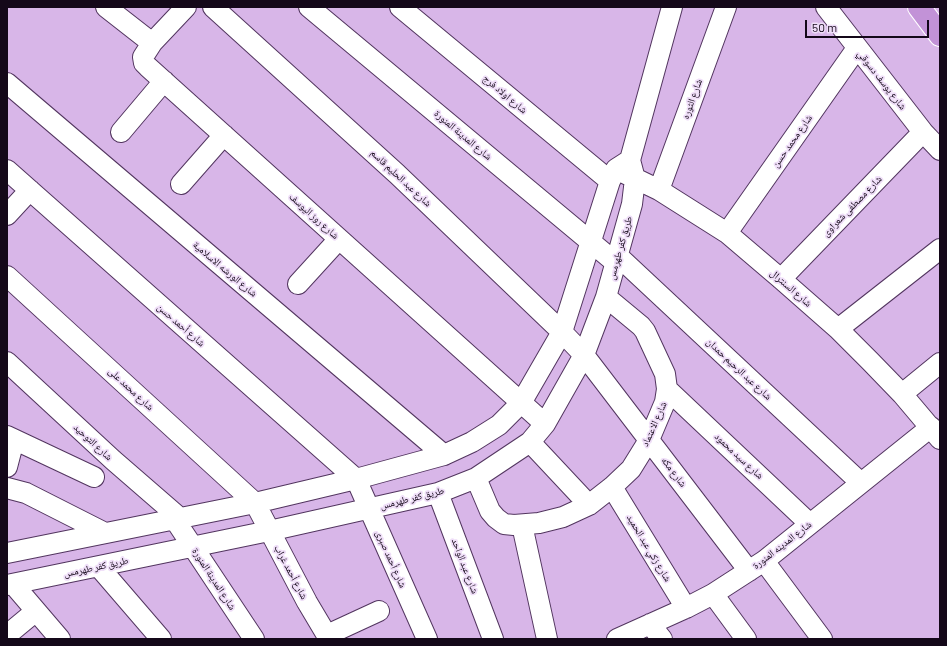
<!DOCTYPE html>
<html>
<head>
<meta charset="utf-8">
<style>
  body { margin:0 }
  #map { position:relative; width:947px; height:646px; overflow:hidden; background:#d8b6e8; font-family:Barlow,sans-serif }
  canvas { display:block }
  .frame { position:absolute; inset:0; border:8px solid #140819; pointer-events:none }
  .scale { position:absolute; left:805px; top:20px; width:124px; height:18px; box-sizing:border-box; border:2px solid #140819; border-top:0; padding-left:5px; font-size:12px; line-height:14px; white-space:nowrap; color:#140819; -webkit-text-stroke:3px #efdef8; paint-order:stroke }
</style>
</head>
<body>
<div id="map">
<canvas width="947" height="646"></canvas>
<div class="frame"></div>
<div class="scale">50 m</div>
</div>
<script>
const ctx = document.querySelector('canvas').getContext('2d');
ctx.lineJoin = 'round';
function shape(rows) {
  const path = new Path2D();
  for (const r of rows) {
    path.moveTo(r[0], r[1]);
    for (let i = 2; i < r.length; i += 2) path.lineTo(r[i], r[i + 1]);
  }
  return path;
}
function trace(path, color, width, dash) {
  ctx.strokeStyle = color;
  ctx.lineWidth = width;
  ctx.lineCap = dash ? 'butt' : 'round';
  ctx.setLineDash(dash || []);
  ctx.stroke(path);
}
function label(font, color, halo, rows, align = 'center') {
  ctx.font = font + ' Barlow,"Noto Naskh Arabic",sans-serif';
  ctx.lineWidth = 3.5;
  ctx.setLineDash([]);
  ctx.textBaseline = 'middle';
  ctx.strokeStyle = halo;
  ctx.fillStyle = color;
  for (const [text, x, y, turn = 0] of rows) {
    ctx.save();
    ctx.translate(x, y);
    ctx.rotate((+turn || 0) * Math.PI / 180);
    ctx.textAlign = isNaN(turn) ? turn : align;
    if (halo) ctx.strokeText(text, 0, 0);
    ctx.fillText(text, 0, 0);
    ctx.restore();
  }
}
const minor = shape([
  [106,7,152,43,143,57,144,63,148,67,545,424],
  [213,7,397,174,562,332,584,355,749,571],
  [309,7,616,263],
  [400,7,610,181],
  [826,7,923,132,940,150],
  [152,43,186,7],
  [7,83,444,455],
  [121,132,164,81],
  [7,170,356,479,427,639],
  [624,173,659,190,727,233,781,279,838,329,870,361,902,394,940,439],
  [181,184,224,135],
  [659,190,726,7],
  [7,215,30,190],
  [727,233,857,48],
  [618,256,861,483],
  [7,276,255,503,307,602,329,639],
  [781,279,923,132],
  [298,284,339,239],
  [838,329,940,249],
  [7,362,113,460,181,519],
  [667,389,810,524],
  [902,394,940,363],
  [7,436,94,477],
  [530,442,589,505],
  [7,467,14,440],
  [476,478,490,511,496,518,504,524,514,525,539,523,563,517,589,505,612,487,631,469,649,440,665,402,667,389,665,374,645,331,641,326,606,297],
  [612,487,686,608],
  [7,488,26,493,105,533],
  [438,493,493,639],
  [175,520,254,639],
  [522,525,547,639],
  [7,553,255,503,356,479,444,455,472,442,499,425,521,403,562,332,610,181,616,169,630,160],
  [764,561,822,639],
  [99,567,161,639],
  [13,584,60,639],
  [7,585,269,531,438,493,476,478,530,442,545,424,584,355,606,297,632,204,635,179,630,160,672,7],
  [713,594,746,639],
  [650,624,662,639],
  [7,635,36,611],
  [327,635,379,611],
  [617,639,686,608,713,594,764,561,931,427]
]);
const highway = shape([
  [919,7,940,35]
]);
trace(minor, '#52355f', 22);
trace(highway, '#fff', 24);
trace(minor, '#fff', 20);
trace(highway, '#c292d7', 22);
label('10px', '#140819', '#efdef8', [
  ["شارع يوسف دسوقي",882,80,52],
  ["شارع اولاد فرج",505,94,40],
  ["شارع الثوره",692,99,-70],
  ["شارع المدينة المنورة",463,135,40],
  ["شارع محمد حسن",792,141,-55],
  ["شارع عبد الحليم قاسم",401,178,43],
  ["شارع مصطفى شعراوى",852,206,-46],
  ["شارع روز اليوسف",314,216,42],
  ["طريق كفر طهرمس",620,248,-74],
  ["شارع الورشه الاسلامية",225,269,40],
  ["شارع السنترال",791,288,41],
  ["شارع أحمد حسن",181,325,41],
  ["شارع عبد الرحيم حمدان",739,369,43],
  ["شارع محمد على",131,389,43],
  ["شارع الاعتماد",654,424,-66],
  ["شارع التوحيد",93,442,43],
  ["شارع سيد محمود",739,456,43],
  ["شارع مكه",674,472,53],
  ["طريق كفر طهرمس",412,498,-14],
  ["شارع المدينه المنورة",782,545,-38],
  ["شارع زكي عبد الحميد",649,548,59],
  ["شارع أحمد صبرى",391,559,66],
  ["شارع عبد الواحد",465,566,69],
  ["طريق كفر طهرمس",96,567,-12],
  ["شارع أحمد غراب",291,572,62],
  ["شارع المدينة المنورة",214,579,57]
]);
</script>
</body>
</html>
